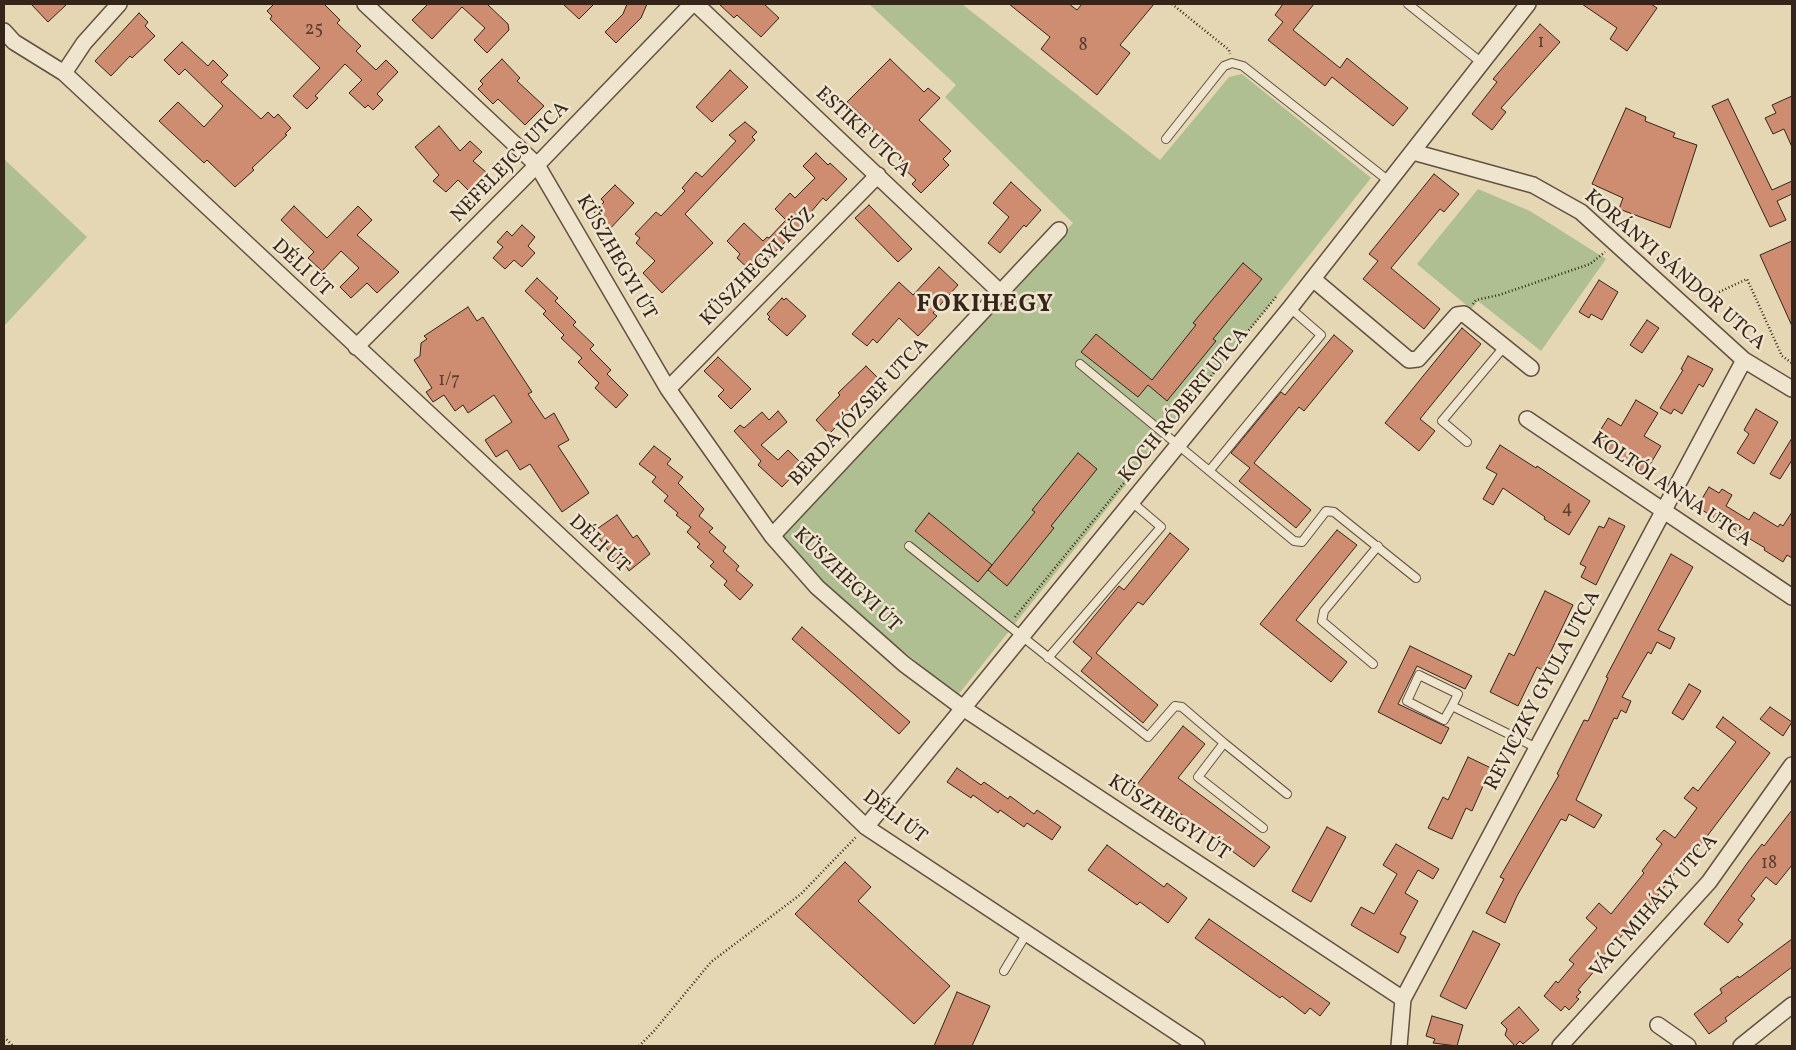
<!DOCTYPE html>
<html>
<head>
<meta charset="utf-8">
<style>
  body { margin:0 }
  #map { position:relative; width:1796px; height:1050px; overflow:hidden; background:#e6d7b4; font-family:Vollkorn,serif }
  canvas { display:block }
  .frame { position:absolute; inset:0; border:5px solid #35241a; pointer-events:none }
</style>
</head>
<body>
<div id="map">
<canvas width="1796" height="1050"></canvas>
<div class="frame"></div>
</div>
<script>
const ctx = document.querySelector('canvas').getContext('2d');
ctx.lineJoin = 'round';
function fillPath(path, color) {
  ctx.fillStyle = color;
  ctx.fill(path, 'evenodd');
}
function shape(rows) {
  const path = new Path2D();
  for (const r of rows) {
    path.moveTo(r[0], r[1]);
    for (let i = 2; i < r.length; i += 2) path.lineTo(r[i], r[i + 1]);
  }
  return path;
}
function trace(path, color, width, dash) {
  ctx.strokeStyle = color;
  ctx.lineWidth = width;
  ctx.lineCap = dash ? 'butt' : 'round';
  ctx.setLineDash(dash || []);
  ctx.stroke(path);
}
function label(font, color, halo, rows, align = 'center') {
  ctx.font = font + ' Vollkorn,serif';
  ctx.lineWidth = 5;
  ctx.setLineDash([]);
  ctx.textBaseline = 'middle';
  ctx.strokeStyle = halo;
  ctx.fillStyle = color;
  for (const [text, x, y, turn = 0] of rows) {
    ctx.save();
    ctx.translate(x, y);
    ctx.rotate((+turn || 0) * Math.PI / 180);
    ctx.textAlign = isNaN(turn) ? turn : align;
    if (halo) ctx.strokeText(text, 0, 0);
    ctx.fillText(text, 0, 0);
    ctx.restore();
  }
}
fillPath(shape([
  [869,4,962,4,1160,160,1229,77,1242,74,1371,178,958,695,873,627,821,579,782,534,1073,223,945,97,956,85],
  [4,159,87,237,4,326],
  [1478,189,1530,211,1606,259,1541,351,1478,301,1471,309,1417,264]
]), '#afbf92');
const building = shape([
  [31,4,67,4,48,22,31,4],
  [274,4,324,4,340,20,337,23,361,46,356,51,376,70,386,60,398,72,377,94,383,100,373,110,368,105,365,108,349,93,362,80,345,64,315,96,318,98,307,109,293,96,320,68,270,19,272,16,267,11,274,4],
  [428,4,487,4,508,24,509,30,487,53,474,40,485,28,462,7,432,39,412,20,428,4],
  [563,4,594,4,579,19,563,4],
  [627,4,647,4,641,18,616,43,605,32,623,14,627,4],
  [719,4,764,4,779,18,761,37,737,15,734,18,719,4],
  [1009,4,1069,4,1077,10,1082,4,1154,4,1120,45,1130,53,1097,95,1041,49,1050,37,1009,4],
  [1283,4,1314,4,1293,30,1340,68,1347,58,1408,108,1393,126,1332,77,1325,86,1268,40,1283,22,1275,15,1283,4],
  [1582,4,1651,4,1657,8,1627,51,1610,39,1617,28,1582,4],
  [139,13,148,22,145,26,155,36,132,58,130,56,111,76,95,61,139,13],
  [1540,24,1560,42,1501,108,1506,112,1492,130,1472,114,1497,82,1493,79,1540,24],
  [182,42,208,66,213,60,228,75,221,82,261,119,268,112,274,118,278,114,291,128,285,134,287,135,252,168,254,170,235,187,207,160,204,163,159,121,178,102,204,127,223,106,185,69,179,75,164,60,182,42],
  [502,59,520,78,517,81,544,106,525,125,498,99,493,104,478,89,483,84,480,81,502,59],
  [890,59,924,92,928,88,940,98,919,120,951,151,943,159,949,165,921,193,912,184,916,180,900,165,903,161,872,131,874,128,847,102,890,59],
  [730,70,748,87,712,122,696,107,730,70],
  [1792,96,1792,147,1784,129,1773,134,1765,118,1776,113,1772,105,1792,96],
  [1728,99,1772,190,1792,181,1792,194,1777,201,1786,220,1770,227,1712,106,1728,99],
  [1626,108,1646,117,1645,121,1675,133,1673,137,1697,145,1670,228,1619,209,1623,198,1592,184,1626,108],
  [745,122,757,132,752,137,755,140,685,214,713,243,662,293,643,273,655,261,636,243,640,238,635,234,656,212,661,216,685,191,682,188,696,172,702,177,736,141,729,135,745,122],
  [439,126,460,151,470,141,482,152,473,161,486,172,469,191,458,180,446,192,433,181,439,175,415,147,439,126],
  [816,153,828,165,830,163,847,179,826,201,823,198,804,220,806,222,753,273,737,258,740,254,727,241,744,223,763,241,767,237,769,238,786,220,775,209,790,193,795,198,815,178,803,166,816,153],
  [1434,174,1459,194,1444,212,1440,209,1391,268,1440,309,1424,329,1363,279,1378,261,1369,254,1434,174],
  [1011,182,1041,210,1026,227,1024,225,1000,253,988,243,1009,217,993,203,1011,182],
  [615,185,634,203,608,231,596,220,599,217,594,212,604,202,601,199,615,185],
  [869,205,912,249,898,262,855,218,869,205],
  [294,206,327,238,358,206,372,220,357,235,399,272,377,293,367,283,351,298,340,287,359,268,341,251,322,271,308,258,314,252,281,220,294,206],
  [522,225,535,237,528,246,535,253,522,267,514,260,505,269,493,258,503,247,497,242,507,231,512,236,522,225],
  [1792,241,1792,326,1760,255,1792,241],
  [1243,263,1262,279,1213,339,1216,341,1167,401,1148,385,1138,397,1081,352,1096,334,1152,380,1196,325,1193,323,1243,263],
  [939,267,958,285,933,313,937,316,918,336,899,318,877,343,873,339,867,346,852,334,899,282,913,295,939,267],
  [537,278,558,298,555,301,576,322,573,325,594,345,590,349,611,370,607,374,628,395,616,408,595,388,599,383,578,362,582,358,561,338,564,335,543,314,546,311,525,291,537,278],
  [1599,280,1618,292,1602,320,1591,314,1589,318,1579,312,1599,280],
  [782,298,784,300,786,298,806,316,787,336,768,319,770,317,767,314,782,298],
  [468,307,477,321,483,317,532,392,528,394,545,419,554,413,569,440,558,446,589,493,562,512,530,464,520,470,507,450,496,457,485,440,512,422,494,395,468,413,463,405,455,411,444,395,433,402,426,392,432,388,414,360,420,356,421,343,427,339,424,336,468,307],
  [1647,320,1659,328,1642,353,1630,345,1647,320],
  [1462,328,1481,344,1420,419,1435,431,1419,451,1385,423,1462,328],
  [1334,335,1353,351,1304,411,1299,407,1254,463,1311,510,1296,528,1239,481,1250,468,1231,453,1281,392,1285,395,1334,335],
  [1688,356,1713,369,1703,387,1699,384,1682,414,1674,409,1671,414,1660,408,1683,370,1681,369,1688,356],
  [718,357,751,389,731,409,718,396,724,390,704,371,718,357],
  [866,366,881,381,829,434,816,420,840,395,838,393,866,366],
  [1636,400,1658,413,1644,436,1661,446,1645,473,1594,440,1608,418,1621,426,1636,400],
  [1756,409,1778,422,1754,464,1737,453,1749,434,1744,430,1756,409],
  [778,411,787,422,761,445,778,460,788,450,803,465,782,487,758,465,761,461,734,431,740,425,744,428,762,412,769,420,778,411],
  [1792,438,1792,460,1780,479,1770,474,1792,438],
  [1500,445,1536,468,1537,466,1590,501,1569,535,1544,519,1545,517,1503,488,1493,505,1483,499,1497,474,1486,468,1500,445],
  [654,446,671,459,667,464,683,477,678,483,704,509,699,516,713,528,709,532,726,547,723,551,739,566,736,570,753,585,740,600,724,585,727,581,710,566,714,562,697,547,700,544,687,532,691,527,676,515,678,513,664,501,668,496,652,482,656,477,639,464,654,446],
  [1078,453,1097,469,1051,526,1054,528,1007,586,988,570,1035,512,1032,510,1078,453],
  [1709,487,1719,493,1722,489,1732,495,1726,506,1749,520,1754,512,1778,527,1780,524,1783,526,1792,512,1792,558,1787,555,1783,562,1764,550,1765,548,1697,507,1709,487],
  [929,513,992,565,978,582,915,531,929,513],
  [617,515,633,538,637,535,650,554,629,571,623,561,618,564,594,531,617,515],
  [1609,518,1625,526,1596,585,1581,577,1586,567,1580,564,1599,526,1604,528,1609,518],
  [1337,530,1357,545,1296,620,1347,662,1331,682,1260,624,1337,530],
  [1170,533,1189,549,1143,605,1138,602,1096,653,1158,705,1143,723,1081,671,1092,658,1073,642,1119,586,1124,590,1170,533],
  [1671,554,1693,567,1658,630,1675,638,1670,649,1657,642,1651,654,1648,652,1622,697,1631,701,1626,713,1621,710,1617,719,1614,718,1576,800,1602,815,1594,828,1569,814,1566,821,1561,819,1517,896,1505,923,1486,913,1504,879,1500,877,1559,775,1557,774,1584,720,1588,721,1608,678,1606,677,1671,554],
  [1545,591,1573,605,1542,670,1537,667,1518,706,1490,692,1509,653,1514,656,1545,591],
  [802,627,910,722,899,734,792,639,802,627],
  [1410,646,1472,676,1465,689,1417,666,1398,704,1449,728,1441,744,1378,712,1410,646],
  [1689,684,1701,691,1683,720,1672,713,1689,684],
  [1770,707,1792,722,1783,736,1760,719,1770,707],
  [1723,717,1770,753,1686,864,1683,862,1641,918,1639,917,1601,958,1603,961,1578,990,1581,992,1576,997,1579,999,1569,1010,1565,1006,1561,1011,1544,996,1556,981,1558,983,1574,964,1569,960,1597,928,1586,918,1599,903,1611,914,1644,873,1642,871,1662,844,1656,839,1664,830,1675,838,1697,808,1684,798,1693,787,1698,791,1736,742,1716,727,1723,717],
  [1183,726,1205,744,1178,778,1270,847,1254,867,1174,809,1169,814,1135,787,1183,726],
  [1468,757,1491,768,1472,811,1466,808,1452,839,1428,828,1443,797,1448,800,1468,757],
  [957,768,981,785,984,782,1008,799,1010,796,1034,814,1037,810,1061,827,1052,840,1027,823,1024,827,1000,810,998,813,973,795,971,798,947,782,957,768],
  [1792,810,1792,865,1776,885,1766,877,1751,896,1755,899,1738,920,1743,924,1728,943,1704,924,1748,862,1762,844,1764,846,1792,810],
  [1327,827,1346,837,1311,902,1292,891,1327,827],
  [1396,844,1439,869,1433,879,1418,870,1405,893,1418,901,1400,934,1406,937,1398,953,1351,925,1361,907,1374,914,1397,874,1383,865,1396,844],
  [1107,845,1164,887,1167,883,1187,898,1168,923,1140,902,1137,905,1088,870,1107,845],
  [845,862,871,887,858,901,950,986,914,1024,795,914,845,862],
  [1209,919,1330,1003,1320,1016,1310,1008,1305,1014,1282,996,1280,998,1195,938,1209,919],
  [1473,931,1500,944,1466,1009,1440,996,1473,931],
  [1792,939,1792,967,1725,1018,1727,1021,1709,1034,1694,1014,1722,993,1720,989,1738,976,1739,978,1792,939],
  [957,992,990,1006,972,1046,934,1046,957,992],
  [1519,1007,1539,1030,1523,1044,1520,1041,1515,1046,1505,1035,1507,1029,1501,1023,1519,1007],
  [1432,1016,1463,1025,1457,1046,1433,1043,1435,1039,1426,1036,1432,1016]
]);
fillPath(building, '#ce8d71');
trace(building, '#35241a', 1);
const service = shape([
  [1408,4,1482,63],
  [1166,139,1224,66,1232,63,1243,66,1390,182],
  [1080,364,1294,541,1302,542,1326,511,1334,512,1416,578],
  [1467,442,1442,421,1504,347],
  [1210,470,1321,335,1290,308],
  [909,546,1148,737,1175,706,1182,707,1224,743,1198,777,1263,828],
  [1048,658,1161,527,1133,503],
  [1373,664,1322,621,1324,611,1378,546],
  [1452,706,1444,720,1407,701,1419,675,1458,694,1452,706,1537,748],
  [1224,743,1287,794],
  [1004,971,1027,933]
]);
const minor = shape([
  [365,4,537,165,668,389,772,536,817,587,904,664,963,708,1403,999],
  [696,4,1000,292],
  [4,31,14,42,64,73,679,647,866,827,1197,1046],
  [64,73,84,43,119,4],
  [1413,152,1533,185,1581,212,1744,360,1792,389],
  [1313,279,1409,360,1418,359,1457,315,1464,314,1531,368],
  [356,347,537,165,692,4],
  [668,389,878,175],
  [1527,419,1792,597],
  [772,536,1059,230],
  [866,827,1290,308,1528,4],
  [1658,1025,1688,1046],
  [1399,1046,1403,999,1744,360],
  [1560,1046,1709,882,1792,765],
  [1741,1046,1792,1005]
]);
trace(service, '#615140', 10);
trace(minor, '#615140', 18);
trace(shape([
  [1172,4,1229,50,1230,54],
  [1700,301,1747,279,1782,356,1792,363],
  [1473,304,1476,300,1499,295,1590,264,1605,252],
  [1171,425,1276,297],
  [1015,617,1158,441],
  [4,1037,13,1046],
  [639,1046,654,1031,711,962,801,894,856,837]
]), '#35241a', 2.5, [1, 2.5]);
trace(service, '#efe5ce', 8);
trace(minor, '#efe5ce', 15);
label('18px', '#5b3e30', null, [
  ["25",314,31],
  ["1",1541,44],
  ["8",1083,47],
  ["1/7",449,382],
  ["4",1567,510],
  ["18",1769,865]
]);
label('20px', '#35241a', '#efe5ce', [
  ["ESTIKE UTCA",862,133,43],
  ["NEFELEJCS UTCA",511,163,-46],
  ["KÜSZHEGYI ÚT",615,258,60],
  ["KÜSZHEGYI KÖZ",759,268,-46],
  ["DÉLI ÚT",301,269,43],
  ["KORÁNYI SÁNDOR UTCA",1674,271,41],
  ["KOCH RÓBERT UTCA",1185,406,-51],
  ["BERDA JÓZSEF UTCA",860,413,-47],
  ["KOLTÓI ANNA UTCA",1671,491,34],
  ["DÉLI ÚT",598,545,43],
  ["KÜSZHEGYI ÚT",846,581,44],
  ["REVICZKY GYULA UTCA",1544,691,-62],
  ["DÉLI ÚT",894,818,37],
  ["KÜSZHEGYI ÚT",1168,819,33],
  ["VÁCI MIHÁLY UTCA",1655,907,-49]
]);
ctx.letterSpacing = '1px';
label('bold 25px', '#35241a', '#efe5ce', [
  ["FOKIHEGY",985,306]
]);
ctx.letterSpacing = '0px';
</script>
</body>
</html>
